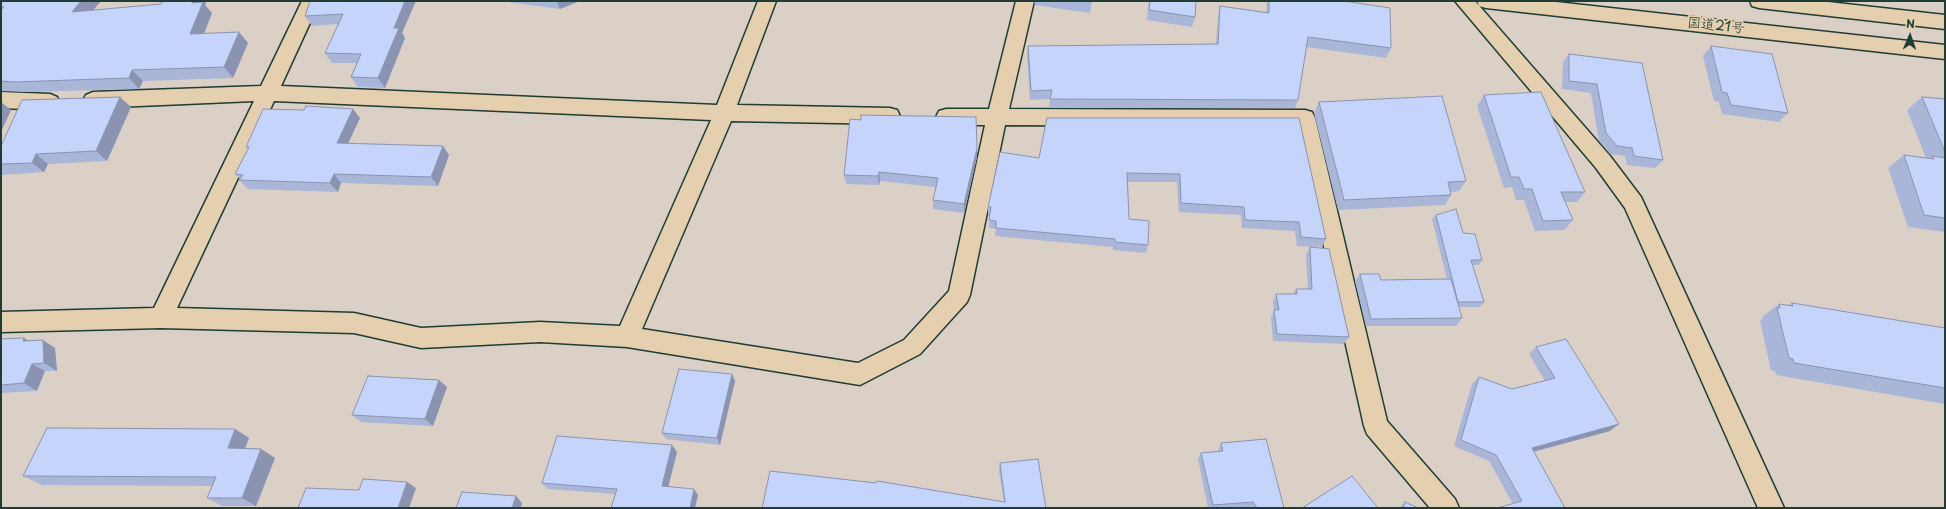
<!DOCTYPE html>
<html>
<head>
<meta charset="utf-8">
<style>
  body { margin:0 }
  #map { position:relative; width:1946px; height:509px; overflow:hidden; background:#dbd0c5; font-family:"Playpen Sans",sans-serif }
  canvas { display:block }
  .frame { position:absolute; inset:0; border:2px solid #1f3d34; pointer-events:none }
  .north { position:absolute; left:1890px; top:16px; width:40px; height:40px; -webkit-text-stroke:3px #e4cfae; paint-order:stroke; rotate:2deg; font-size:11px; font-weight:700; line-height:16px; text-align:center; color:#1f3d34 }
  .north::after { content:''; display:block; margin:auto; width:14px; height:18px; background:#1f3d34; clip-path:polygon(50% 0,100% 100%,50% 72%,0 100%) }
</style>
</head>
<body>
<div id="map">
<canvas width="1946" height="509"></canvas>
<div class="frame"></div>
<div class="north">N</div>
</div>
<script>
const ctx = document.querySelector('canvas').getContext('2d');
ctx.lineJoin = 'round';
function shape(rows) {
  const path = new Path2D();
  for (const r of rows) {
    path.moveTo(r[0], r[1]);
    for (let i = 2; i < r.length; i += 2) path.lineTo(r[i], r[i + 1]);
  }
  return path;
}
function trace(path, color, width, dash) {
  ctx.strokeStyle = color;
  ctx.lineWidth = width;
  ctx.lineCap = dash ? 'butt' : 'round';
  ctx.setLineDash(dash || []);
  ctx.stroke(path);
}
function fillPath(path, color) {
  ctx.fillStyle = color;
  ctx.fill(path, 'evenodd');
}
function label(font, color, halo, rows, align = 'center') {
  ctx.font = font + ' "Playpen Sans","Klee One",sans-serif';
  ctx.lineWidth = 4;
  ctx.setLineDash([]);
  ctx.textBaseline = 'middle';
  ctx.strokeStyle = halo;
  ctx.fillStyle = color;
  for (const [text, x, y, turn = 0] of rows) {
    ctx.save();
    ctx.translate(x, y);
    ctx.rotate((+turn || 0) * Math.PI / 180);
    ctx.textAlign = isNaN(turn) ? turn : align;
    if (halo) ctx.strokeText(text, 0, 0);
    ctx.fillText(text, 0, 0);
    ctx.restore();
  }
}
const minor = shape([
  [302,1,320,1,281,86,717,105,758,1,776,1,737,105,890,108,897,110,900,116,897,122,890,124,731,121,642,329,858,363,904,340,949,291,985,125,946,125,939,123,936,117,939,111,946,109,989,109,1016,1,1034,1,1009,109,1305,110,1312,112,1315,118,1387,421,1455,499,1459,508,1430,508,1367,434,1364,426,1297,126,1005,125,970,295,967,302,920,354,860,385,627,347,540,342,421,348,354,333,161,328,1,332,1,312,154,308,254,101,93,108,86,105,83,100,86,95,93,92,261,86,302,1],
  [274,101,711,120,620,326,540,322,421,328,354,313,177,308,274,101],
  [1,92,50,94,57,97,60,102,57,107,50,110,1,108,1,92]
]);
const tertiary = shape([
  [1455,1,1475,1,1610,156,1641,197,1784,508,1758,508,1625,208,1596,168,1455,1]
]);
const trunk = shape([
  [1477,1,1547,1,1945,45,1945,59,1486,8,1479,6,1477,1],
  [1750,1,1819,1,1945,15,1945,29,1759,8,1752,6,1750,1]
]);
trace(minor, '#1f3d34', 3);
trace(tertiary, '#1f3d34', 3);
trace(trunk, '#1f3d34', 3);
fillPath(minor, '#e4cfae');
fillPath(tertiary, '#e4cfae');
fillPath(trunk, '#e4cfae');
fillPath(shape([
  [1,1,101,1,93,10,161,4,162,1,204,1,206,3,205,5,212,13,204,33,248,43,233,78,143,81,139,89,26,92,1,91],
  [310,1,402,33,405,38,385,88,358,87,351,77,357,63,332,63,325,53,338,24,312,26,305,16],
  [501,1,580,1,560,9],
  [1034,1,1092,1,1090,13,1035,5],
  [1149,1,1196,1,1195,17,1192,27,1147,20],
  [1267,1,1344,1,1391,48,1386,58,1306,47,1298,100,1295,108,1049,108,1050,99,1030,100,1027,55,1028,46,1216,44,1218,16,1220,6,1266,12],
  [1711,46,1788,113,1779,122,1722,114,1719,102,1714,101,1703,56],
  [1569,54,1642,63,1663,160,1655,168,1627,165,1625,156,1610,154,1599,141,1591,93,1562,89,1563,62],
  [1484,95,1585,192,1577,202,1565,202,1573,220,1564,230,1535,231,1524,200,1516,200,1512,187,1504,188,1477,106],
  [1922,97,1945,99,1945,232,1908,227,1888,168,1904,155,1926,158,1907,110],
  [1319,102,1466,181,1459,191,1451,192,1451,195,1445,205,1338,210,1314,113],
  [131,107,107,161,48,164,44,172,1,175,1,146],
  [360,118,348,144,443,146,449,155,438,186,341,183,338,192,248,189,239,180,240,179,235,174,248,149,246,147],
  [1299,118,1326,239,1322,247,1297,246,1295,231,1242,228,1241,215,1179,212,1177,182,1128,182,1129,219,1148,245,1146,253,1113,250,1113,247,995,236,996,229,989,228,990,216,988,216,988,207,1039,158],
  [977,157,964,213,933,209,933,200,936,187,880,181,879,185,846,184,844,175],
  [1436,215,1463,233,1482,260,1479,265,1472,265,1484,302,1480,307,1459,307,1462,318,1456,326,1366,326,1355,281,1360,274,1381,280,1447,279,1432,219],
  [1310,247,1349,337,1344,344,1273,341,1271,317,1274,310,1273,301,1276,294,1293,294,1296,289,1308,289,1306,255],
  [1792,303,1945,328,1945,404,1776,375,1775,371,1771,370,1760,321,1763,318,1762,317,1779,304,1789,305],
  [1,339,29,341,55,348,57,371,45,371,37,391,1,393],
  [1536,347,1610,431,1534,452,1565,508,1513,504,1489,461,1454,446,1472,384,1479,377,1512,389,1545,381,1529,354],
  [732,374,735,381,720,445,666,439,662,433],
  [447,387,433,426,361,422,352,415],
  [235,429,249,438,245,448,261,449,275,458,256,506,222,506,207,498,212,486,42,485,23,476],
  [1221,443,1284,508,1208,508,1198,459,1201,453,1218,451,1218,450],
  [672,445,677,452,668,487,698,495,695,508,611,508,615,494,548,489,542,483],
  [1000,463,1046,508,1004,502,999,471],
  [1405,502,1418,508,1399,508]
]), '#a9b6d8');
fillPath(shape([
  [81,1,101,1,82,23,72,12],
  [193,1,204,1,206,3,205,5,212,13,200,44,190,34,192,3],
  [405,1,416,1,402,33,405,38,385,88,378,78,394,28],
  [557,1,580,1,560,9],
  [239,32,248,43,233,78,224,67],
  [132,70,143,81,139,89,129,78],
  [120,97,131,107,107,161,96,151],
  [1,102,11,110,1,132],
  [353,109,360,118,344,152,337,143],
  [443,146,449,155,438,186,431,177],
  [977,148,977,157,964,213,964,204],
  [36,154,48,164,44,172,32,163],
  [879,172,880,181,879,185,878,176],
  [334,174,341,183,338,192,330,183],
  [24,338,37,346,23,341],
  [43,340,55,348,57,371,44,363],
  [32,364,45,371,37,391,24,383],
  [732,374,735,381,720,445,717,438],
  [439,380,447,387,433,426,425,419],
  [1619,424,1610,431,1524,454,1532,448],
  [235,429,249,438,242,457,228,448],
  [672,445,677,452,667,492,662,486],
  [261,449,275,458,256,506,242,498],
  [407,482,416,488,409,508,398,508],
  [694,489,698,495,695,508,690,508],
  [516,496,522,503,521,508,512,508]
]), '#8a94b0');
const building = shape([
  [1,1,81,1,72,12,161,4,162,1,193,1,192,3,203,2,190,34,239,32,224,67,132,70,129,78,14,82,1,81,1,10,4,7,1,6,1,1],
  [310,1,405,1,394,28,399,28,378,78,351,77,361,54,325,53,343,14,305,16,310,1],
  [1081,1,1091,1,1091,2,1081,1],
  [1150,1,1196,1,1195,17,1149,10,1150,1],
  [1269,1,1344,1,1390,8,1391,48,1308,37,1298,100,1050,99,1052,90,1031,91,1028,46,1218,44,1220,6,1269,13,1269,1],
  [1711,46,1772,54,1788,113,1731,105,1727,93,1722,92,1711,46],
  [1569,54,1642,63,1663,160,1634,156,1632,148,1617,146,1606,133,1597,84,1569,81,1569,54],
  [1541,92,1585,192,1561,192,1573,220,1543,221,1532,189,1524,189,1519,177,1511,177,1484,95,1541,92],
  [1442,96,1466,181,1448,182,1451,195,1344,200,1319,102,1442,96],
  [120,97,96,151,36,154,32,163,1,164,1,146,22,100,120,97],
  [1922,97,1945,99,1945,152,1922,97],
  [306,106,353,109,337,143,443,146,431,177,334,174,330,183,239,180,243,175,235,174,249,147,246,147,263,109,304,110,306,106],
  [861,115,976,117,977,148,964,204,933,200,938,178,879,172,878,176,844,175,850,119,861,120,861,115],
  [1047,118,1299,118,1326,239,1301,237,1299,222,1245,220,1244,207,1181,203,1180,174,1127,173,1129,219,1149,221,1148,245,1115,242,1115,239,996,228,996,221,989,220,991,207,988,207,1000,152,1039,158,1047,118],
  [1904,155,1934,159,1932,156,1945,158,1945,218,1924,215,1904,155],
  [1456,209,1463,233,1475,234,1482,260,1471,260,1484,302,1458,302,1436,215,1456,209],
  [1310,247,1329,249,1349,337,1277,334,1274,310,1279,310,1276,294,1297,294,1296,289,1312,289,1310,247],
  [1360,274,1379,274,1381,280,1451,279,1462,318,1371,319,1360,274],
  [1792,303,1945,328,1945,388,1794,363,1793,359,1789,358,1777,308,1780,308,1779,304,1793,306,1792,303],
  [24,338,23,341,43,340,44,363,32,364,24,383,1,385,1,339,24,338],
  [1566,339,1619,424,1532,448,1565,508,1497,508,1522,501,1496,455,1461,440,1479,377,1512,389,1555,378,1536,347,1566,339],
  [679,369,732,374,717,438,662,433,679,369],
  [368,376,439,380,425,419,352,415,368,376],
  [47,428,235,429,228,448,261,449,242,498,207,498,216,477,23,476,47,428],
  [557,436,672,445,662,486,694,489,690,508,611,508,617,489,542,483,557,436],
  [1266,439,1284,508,1257,508,1253,502,1213,505,1201,453,1223,451,1221,443,1266,439],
  [1038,459,1046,508,762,508,770,471,876,483,877,481,1005,502,1000,463,1038,459],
  [1352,476,1378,508,1302,508,1352,476],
  [363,479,407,482,398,508,298,508,306,488,359,490,363,479],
  [462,492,516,496,512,508,456,508,462,492],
  [1405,502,1418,508,1403,508,1405,502]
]);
fillPath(building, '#c5d4fb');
trace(building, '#8a94b0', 1);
label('14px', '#1f3d34', '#e4cfae', [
  ["国道21号",1716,26,6]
]);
</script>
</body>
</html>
